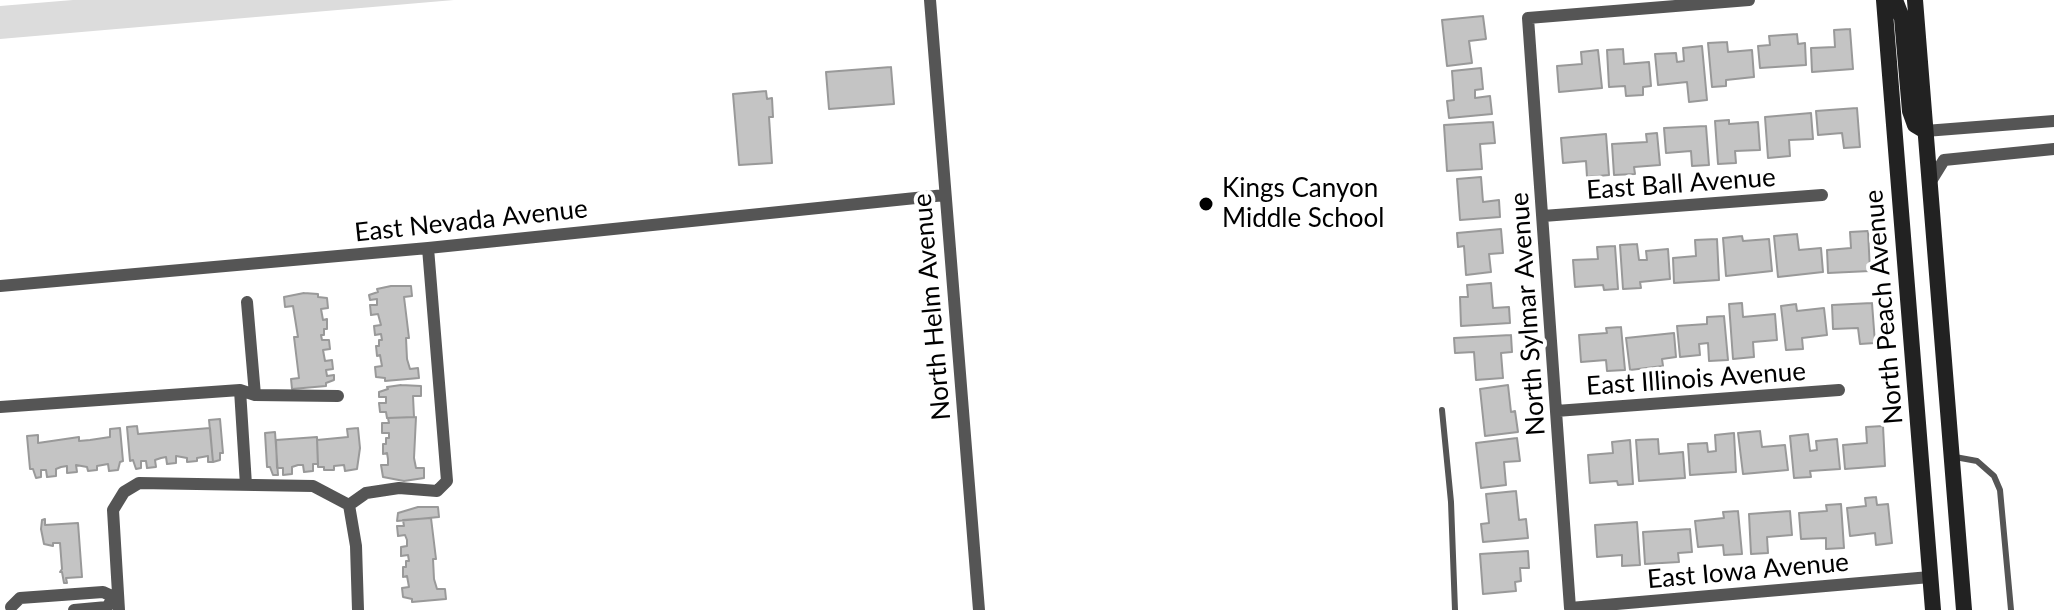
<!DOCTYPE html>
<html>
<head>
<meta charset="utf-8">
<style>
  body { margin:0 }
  canvas { display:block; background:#fff }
</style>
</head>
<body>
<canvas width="2054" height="610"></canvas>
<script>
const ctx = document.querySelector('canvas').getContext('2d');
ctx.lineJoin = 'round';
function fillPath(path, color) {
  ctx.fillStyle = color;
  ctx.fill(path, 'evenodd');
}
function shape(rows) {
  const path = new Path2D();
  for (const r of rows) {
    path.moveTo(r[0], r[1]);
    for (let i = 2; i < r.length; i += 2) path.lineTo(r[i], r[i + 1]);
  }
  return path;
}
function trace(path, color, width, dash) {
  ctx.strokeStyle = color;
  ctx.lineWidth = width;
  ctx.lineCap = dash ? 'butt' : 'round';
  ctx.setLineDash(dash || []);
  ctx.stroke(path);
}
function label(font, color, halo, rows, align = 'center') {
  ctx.font = font + ' Lato,sans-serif';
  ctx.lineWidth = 8;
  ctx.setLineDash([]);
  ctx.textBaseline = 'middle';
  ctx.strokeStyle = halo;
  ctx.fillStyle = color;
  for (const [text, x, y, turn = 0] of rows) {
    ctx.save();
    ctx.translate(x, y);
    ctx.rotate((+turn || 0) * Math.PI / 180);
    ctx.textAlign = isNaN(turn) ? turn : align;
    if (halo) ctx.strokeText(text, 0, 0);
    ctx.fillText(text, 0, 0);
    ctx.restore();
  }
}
fillPath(shape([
  [73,0,454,0,0,39,0,6]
]), '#dcdcdc');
const building = shape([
  [1483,16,1486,39,1469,41,1472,63,1447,66,1442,20,1483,16],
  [1850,29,1853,69,1812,72,1811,48,1835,47,1834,30,1850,29],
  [1797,34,1798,44,1805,43,1806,65,1760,68,1758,46,1770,45,1769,36,1797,34],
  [1727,42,1728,52,1752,50,1754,77,1726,80,1726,86,1712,87,1708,43,1727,42],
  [1702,46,1707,100,1689,102,1687,82,1658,85,1655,54,1676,53,1677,62,1684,61,1683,48,1702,46],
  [1623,49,1624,64,1649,62,1651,86,1643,87,1643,95,1626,96,1625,86,1609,87,1607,50,1623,49],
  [1598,50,1602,88,1559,92,1557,66,1582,64,1581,52,1598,50],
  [891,67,894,104,829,109,826,72,891,67],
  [1481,68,1483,89,1475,90,1475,98,1490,96,1492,114,1449,118,1447,101,1454,100,1452,71,1481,68],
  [766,91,767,99,772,98,773,117,769,117,772,163,739,165,733,94,766,91],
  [1857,108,1860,147,1844,148,1842,133,1818,135,1816,111,1857,108],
  [1811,113,1813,139,1789,140,1790,156,1768,158,1765,117,1811,113],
  [1729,120,1729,124,1758,122,1760,150,1735,151,1736,163,1718,164,1715,121,1729,120],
  [1493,122,1495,143,1480,144,1482,169,1447,171,1444,125,1493,122],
  [1706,126,1709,165,1692,166,1691,151,1666,153,1664,128,1706,126],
  [1657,133,1660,165,1634,167,1635,174,1614,175,1612,144,1647,142,1646,134,1657,133],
  [1606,134,1609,175,1587,177,1586,161,1563,163,1561,138,1606,134],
  [1481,177,1483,202,1499,200,1500,217,1460,220,1457,179,1481,177],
  [1501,229,1503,253,1489,254,1491,272,1466,275,1464,246,1458,247,1457,233,1501,229],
  [1868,231,1870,271,1828,273,1827,250,1851,248,1850,232,1868,231],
  [1797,234,1799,250,1821,248,1823,272,1778,277,1774,236,1797,234],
  [1742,236,1743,241,1769,239,1772,271,1726,276,1723,238,1742,236],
  [1717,239,1719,280,1674,283,1673,258,1696,256,1695,240,1717,239],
  [1637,244,1639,260,1647,260,1646,251,1668,249,1670,279,1640,282,1641,288,1623,289,1620,245,1637,244],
  [1615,246,1618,289,1604,290,1603,285,1575,287,1573,260,1598,259,1597,247,1615,246],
  [1491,283,1493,308,1509,307,1510,323,1461,326,1460,297,1468,297,1467,285,1491,283],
  [391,286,411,286,412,296,404,297,409,338,406,338,407,359,410,369,418,368,419,378,385,381,385,378,376,377,375,367,382,366,380,355,377,356,376,346,379,346,379,340,382,340,381,334,375,335,374,326,381,325,378,314,371,315,370,305,377,305,377,299,370,300,369,295,378,292,377,289,391,286],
  [304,293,318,294,318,297,327,298,328,308,321,309,323,320,327,319,327,329,324,329,324,335,321,335,322,340,329,340,330,349,323,350,325,361,332,360,333,369,326,370,327,376,334,375,334,380,326,383,326,386,292,389,291,379,299,378,294,337,298,337,293,306,285,307,284,297,304,293],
  [1742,303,1743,317,1775,314,1777,340,1753,342,1754,357,1733,359,1729,304,1742,303],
  [1872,303,1875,343,1860,344,1858,328,1833,329,1832,305,1872,303],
  [1796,304,1797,311,1824,308,1827,335,1802,338,1803,349,1786,350,1781,306,1796,304],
  [1724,316,1728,360,1709,361,1708,343,1699,344,1700,355,1680,357,1677,326,1707,324,1707,317,1724,316],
  [1621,327,1625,370,1607,371,1606,360,1581,362,1579,335,1607,333,1606,328,1621,327],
  [1674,333,1676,357,1662,359,1663,366,1630,370,1626,338,1674,333],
  [1511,335,1512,352,1501,353,1503,378,1476,380,1474,352,1455,353,1454,338,1511,335],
  [401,385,421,386,421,396,413,396,414,417,387,418,386,412,380,412,379,403,386,403,386,397,379,397,379,392,388,389,387,387,401,385],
  [1508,385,1511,412,1515,411,1518,432,1485,436,1480,389,1508,385],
  [416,417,414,458,416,468,424,468,424,478,404,481,383,477,381,465,388,465,388,459,387,453,383,454,383,444,386,444,386,438,389,438,389,433,382,433,382,423,389,423,388,418,416,417],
  [220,419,223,453,220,453,220,460,213,462,209,420,220,419],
  [137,426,138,434,210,428,213,462,208,462,208,456,197,458,197,461,187,462,187,458,176,456,176,463,167,464,166,457,161,458,155,460,156,467,147,468,146,461,141,461,141,468,136,469,133,460,130,461,127,427,137,426],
  [1883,426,1885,466,1845,469,1843,445,1867,443,1866,427,1883,426],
  [120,428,123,461,120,462,118,470,109,471,108,464,97,466,97,470,88,471,87,467,76,465,77,472,67,473,67,466,61,467,56,469,56,476,47,477,46,470,41,470,41,477,36,478,33,469,30,469,27,436,38,435,38,443,79,437,79,441,90,440,110,437,110,429,120,428],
  [358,428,360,448,357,469,345,471,344,465,334,466,334,470,324,470,324,467,318,467,317,440,348,437,347,429,358,428],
  [1760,431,1762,447,1785,445,1788,470,1743,474,1738,433,1760,431],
  [275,432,278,475,273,475,270,467,267,467,265,433,275,432],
  [1734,433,1736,472,1690,475,1688,444,1707,443,1708,452,1716,451,1715,435,1734,433],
  [1808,434,1810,451,1817,450,1816,441,1837,439,1840,469,1810,471,1811,477,1794,478,1790,436,1808,434],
  [317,437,318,464,313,464,313,471,304,472,303,465,298,465,292,467,292,474,283,475,283,468,277,468,276,440,317,437],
  [1517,438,1520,461,1504,462,1506,485,1481,488,1476,443,1517,438],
  [1658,439,1659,454,1683,452,1685,478,1639,481,1636,440,1658,439],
  [1630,440,1633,484,1618,485,1617,481,1590,483,1588,455,1613,453,1612,442,1630,440],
  [1516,491,1519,520,1526,519,1528,538,1483,542,1481,524,1489,523,1486,494,1516,491],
  [1876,497,1877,505,1888,504,1892,543,1876,545,1875,533,1850,536,1847,508,1866,506,1865,498,1876,497],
  [1841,504,1844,548,1826,549,1826,538,1801,539,1799,513,1827,511,1826,505,1841,504],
  [418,507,438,507,439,517,397,521,398,513,418,507],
  [1738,511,1742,554,1724,555,1723,545,1698,547,1695,521,1724,518,1723,512,1738,511],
  [1790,511,1792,535,1767,537,1768,553,1751,554,1749,514,1790,511],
  [431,518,436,559,433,559,434,579,437,589,445,589,446,599,412,602,412,599,403,597,402,588,409,587,407,576,403,577,403,567,406,567,406,561,409,561,408,555,401,556,401,547,407,546,407,540,405,535,398,536,397,526,404,526,403,520,431,518],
  [45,519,45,525,78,523,82,577,66,578,67,583,64,583,62,572,60,572,62,569,60,543,53,543,53,546,44,544,41,529,42,520,45,519],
  [1637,522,1640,565,1622,566,1622,555,1597,557,1595,525,1637,522],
  [1690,529,1692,552,1678,553,1679,562,1645,564,1643,532,1690,529],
  [1528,551,1529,568,1520,568,1521,581,1515,582,1516,591,1483,594,1480,554,1528,551]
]);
fillPath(building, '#c4c4c4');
trace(building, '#999', 2);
trace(shape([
  [1442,410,1451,502,1455,610],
  [1955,457,1977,461,1994,476,2000,490,2011,610]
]), '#555', 6);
trace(shape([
  [930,0,979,610],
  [1749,0,1528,18,1570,608,1930,577],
  [1925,131,2054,121],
  [1931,181,1944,160,2054,149],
  [1543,216,1822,195],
  [0,286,428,248,945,195],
  [247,302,255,395],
  [240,390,255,395,338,396],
  [0,407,240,390,246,485],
  [1556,411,1839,390],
  [349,505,366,493,399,488,437,491,447,481,428,248],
  [11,607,20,598,103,592,114,597,107,607,74,610],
  [119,610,113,510,124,492,139,483,313,486,349,505,356,546,358,610]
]), '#555', 12);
trace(shape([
  [1884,0,1933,610],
  [1895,0,1902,18,1910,111,1915,125,1925,131],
  [1915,0,1964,610]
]), '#222', 16);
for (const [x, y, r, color] of [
  [1206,204,8,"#000"]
]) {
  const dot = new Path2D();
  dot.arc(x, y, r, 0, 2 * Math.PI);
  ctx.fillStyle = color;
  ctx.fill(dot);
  trace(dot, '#fff', 3);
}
label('26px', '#000', '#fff', [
  ["East Ball Avenue",1681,184,-4],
  ["East Nevada Avenue",471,221,-6],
  ["North Helm Avenue",932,307,-95],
  ["North Peach Avenue",1884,307,-95],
  ["North Sylmar Avenue",1528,314,-94],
  ["East Illinois Avenue",1696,379,-4],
  ["East Iowa Avenue",1748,571,-5]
]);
label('26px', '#000', '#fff', [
  ["Kings Canyon",1222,189],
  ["Middle School",1222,219]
], 'left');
</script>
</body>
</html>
